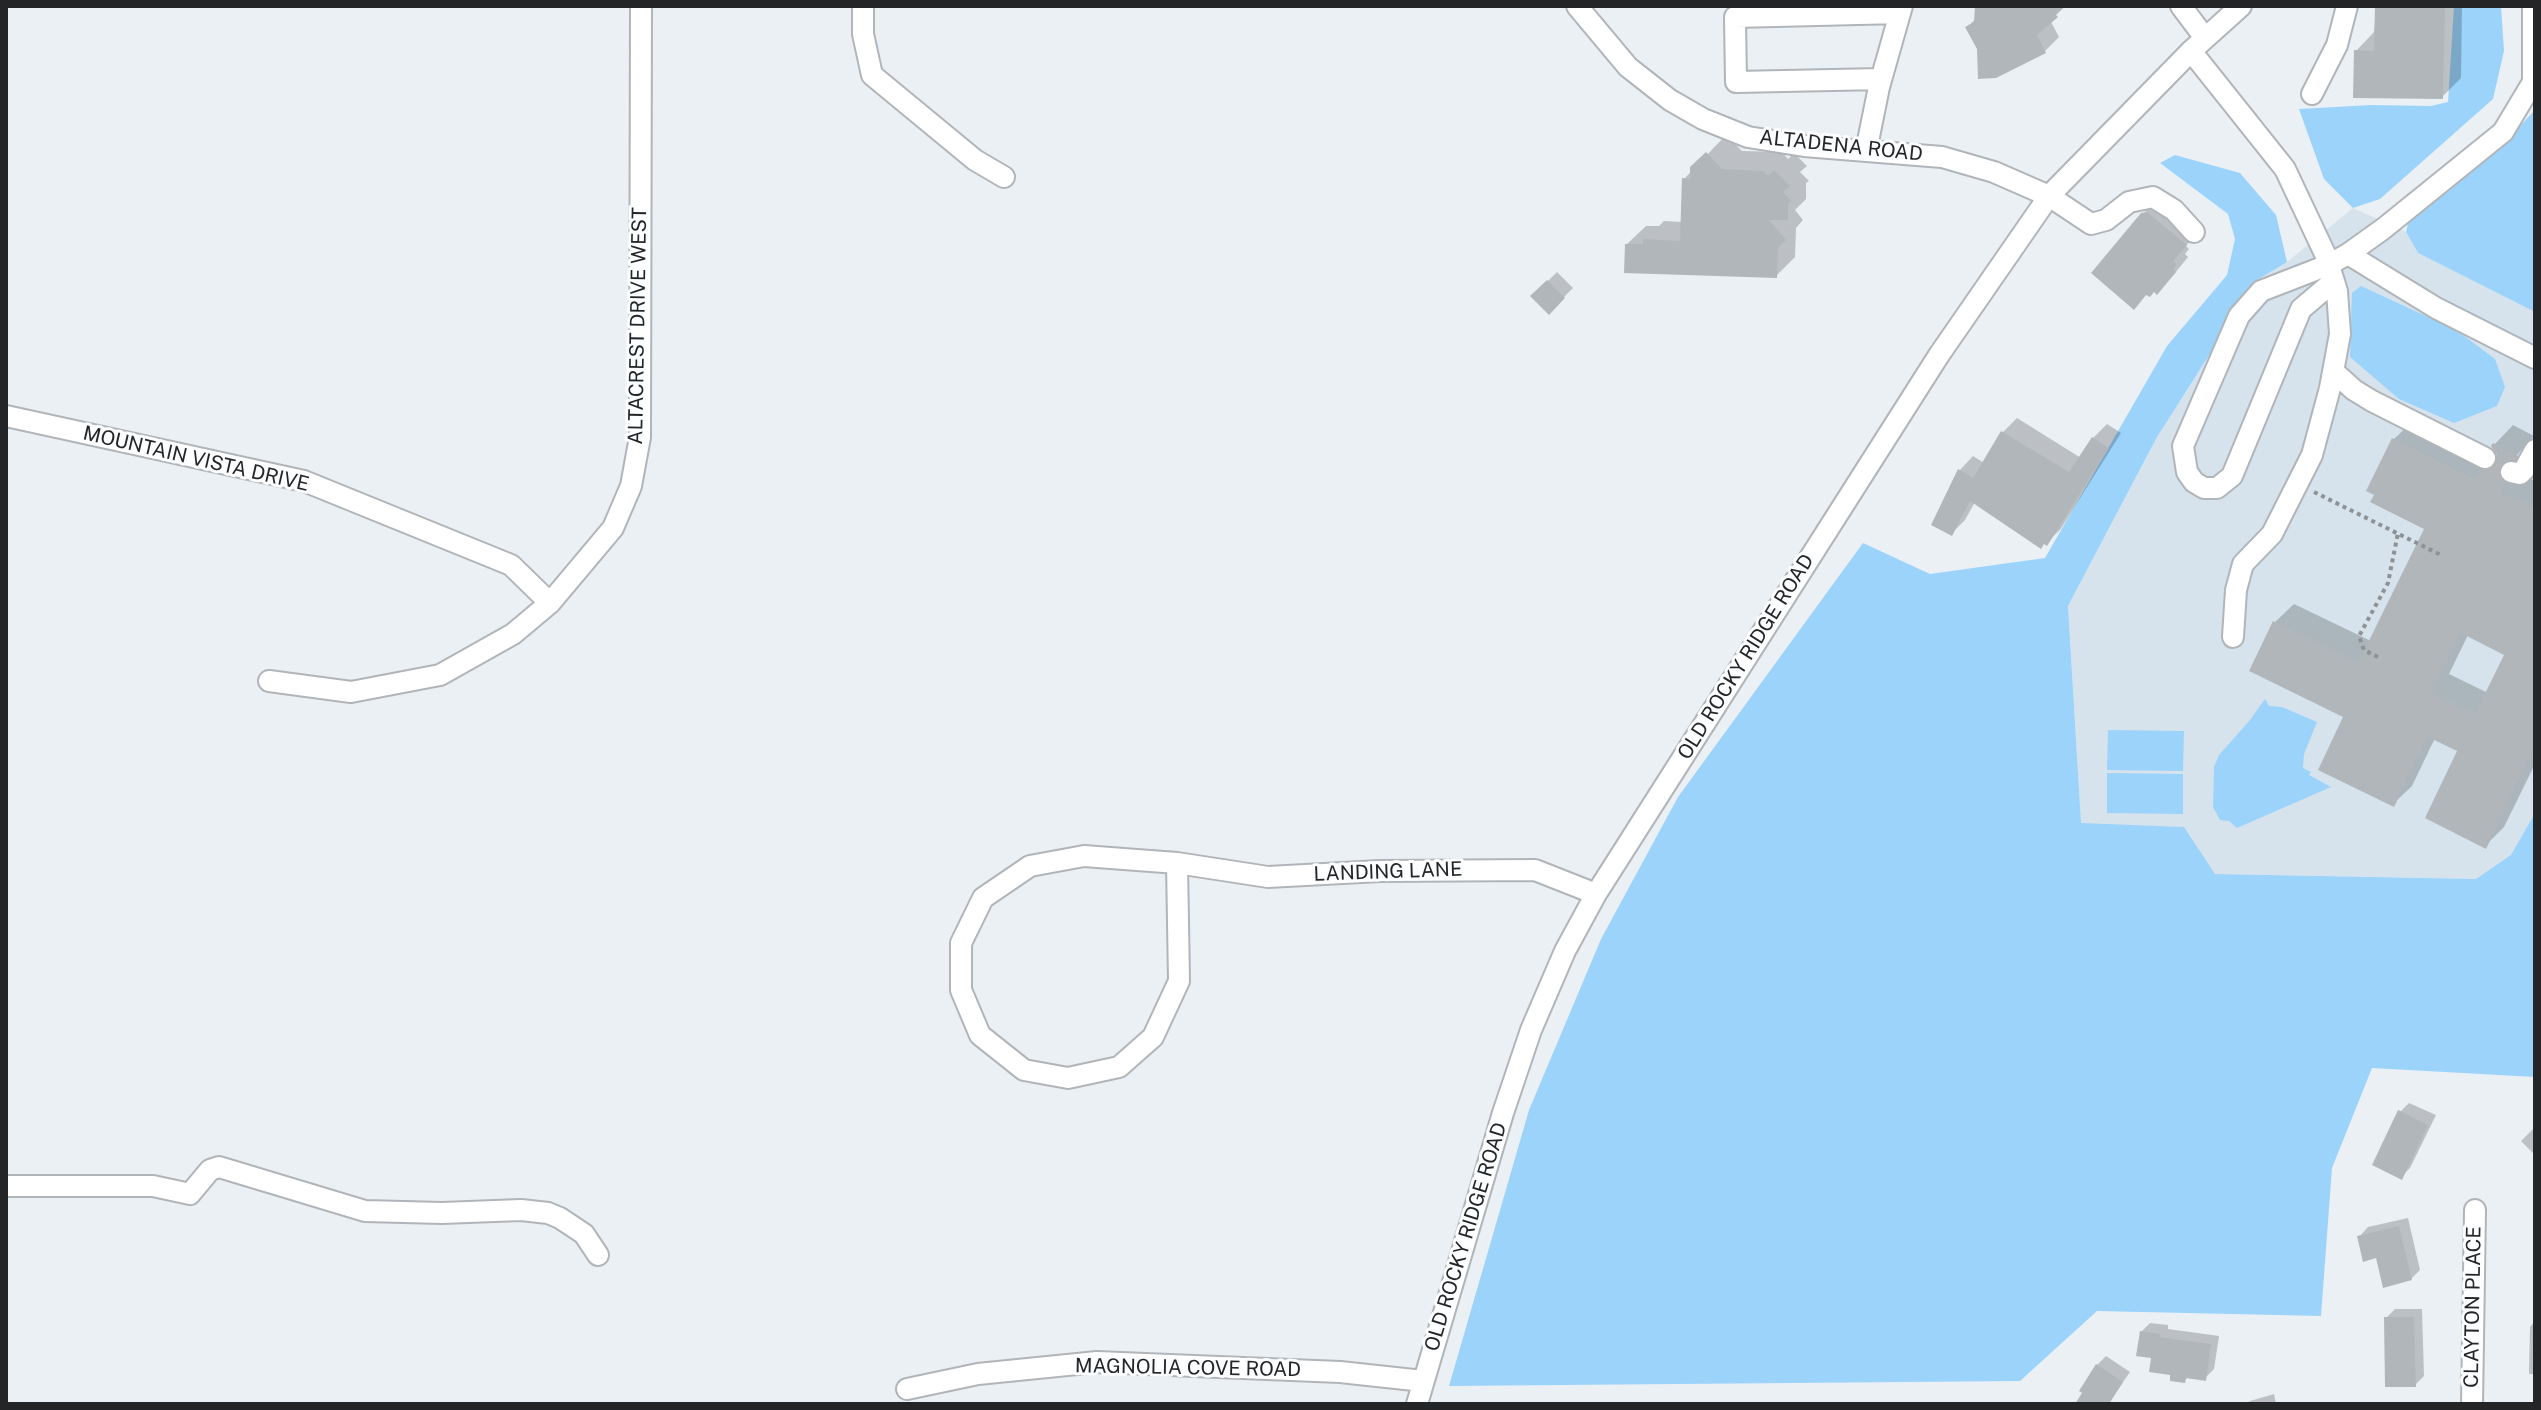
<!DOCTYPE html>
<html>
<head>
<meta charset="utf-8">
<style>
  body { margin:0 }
  #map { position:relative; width:2541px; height:1410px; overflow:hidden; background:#ebf0f5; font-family:"Public Sans",sans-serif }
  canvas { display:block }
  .frame { position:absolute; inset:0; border:8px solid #232527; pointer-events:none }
</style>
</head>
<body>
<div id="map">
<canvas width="2541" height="1410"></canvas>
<div class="frame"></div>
</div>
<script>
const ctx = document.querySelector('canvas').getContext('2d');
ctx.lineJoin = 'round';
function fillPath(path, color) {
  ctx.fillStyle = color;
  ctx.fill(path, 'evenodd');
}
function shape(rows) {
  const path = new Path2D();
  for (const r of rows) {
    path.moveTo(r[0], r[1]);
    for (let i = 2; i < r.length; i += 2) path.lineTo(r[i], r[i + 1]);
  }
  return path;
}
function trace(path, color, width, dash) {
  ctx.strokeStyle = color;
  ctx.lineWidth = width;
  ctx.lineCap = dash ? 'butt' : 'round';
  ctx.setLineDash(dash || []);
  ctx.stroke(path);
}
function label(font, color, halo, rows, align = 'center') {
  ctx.font = font + ' "Public Sans",sans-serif';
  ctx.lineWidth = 6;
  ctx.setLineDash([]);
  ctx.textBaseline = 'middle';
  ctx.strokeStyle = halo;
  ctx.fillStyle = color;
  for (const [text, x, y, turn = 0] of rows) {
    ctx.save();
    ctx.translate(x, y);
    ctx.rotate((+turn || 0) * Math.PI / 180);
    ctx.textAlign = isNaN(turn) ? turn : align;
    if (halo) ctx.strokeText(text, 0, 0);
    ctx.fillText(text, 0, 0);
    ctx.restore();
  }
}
fillPath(shape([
  [2353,208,2406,232,2418,253,2535,312,2535,813,2511,856,2477,879,2214,874,2183,827,2081,824,2068,606,2157,437,2257,280,2287,262]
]), '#d6e3ec');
fillPath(shape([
  [2454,6,2501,6,2504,51,2493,99,2380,199,2353,208,2324,179,2299,109,2371,105,2431,106,2448,102],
  [2535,110,2535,312,2418,253,2406,232,2409,219,2495,152],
  [2175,155,2240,173,2276,215,2287,262,2257,280,2157,437,2068,606,2081,823,2184,827,2215,874,2476,879,2511,855,2535,813,2535,1077,2372,1068,2332,1168,2321,1316,2097,1311,2020,1381,1449,1386,1529,1110,1601,939,1678,797,1863,543,1930,574,2045,558,2167,346,2227,275,2235,239,2228,214,2160,163],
  [2361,286,2456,330,2495,359,2505,387,2497,406,2454,423,2399,399,2350,357,2352,293],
  [2265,699,2269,706,2282,707,2317,722,2304,754,2303,768,2311,772,2309,775,2331,787,2237,828,2229,821,2220,820,2213,807,2214,767,2219,755,2250,720],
  [2108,730,2184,731,2183,771,2107,770],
  [2107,773,2183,774,2183,814,2107,813]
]), '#9cd3fb');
fillPath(shape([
  [1977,6,2066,6,2050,20,2059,37,2045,51,1979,49,1968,27,1976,18],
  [2377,6,2462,6,2461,78,2442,97,2356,51,2374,32],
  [1726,135,1742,151,1782,152,1788,159,1794,153,1807,166,1800,172,1809,181,1806,183,1806,199,1795,210,1803,220,1796,228,1795,257,1776,276,1627,244,1646,226,1659,226,1664,221,1682,222,1684,179],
  [2157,199,2199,230,2186,246,2189,249,2185,254,2188,257,2171,278,2143,214],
  [1557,272,1573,288,1549,312,1533,296],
  [2017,418,2081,458,2093,438,2107,424,2121,433,2060,530,2046,543,1975,502,1965,520,1952,533,1933,524,1960,470,1973,456,1984,463,2003,432],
  [2413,421,2492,460,2498,453,2493,446,2495,444,2513,425,2534,436,2517,455,2523,464,2518,473,2535,481,2535,764,2504,827,2485,846,2460,750,2435,738,2412,786,2393,804,2346,717,2275,622,2294,604,2371,641,2426,528,2394,439],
  [2468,635,2507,654,2488,693,2449,674],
  [2409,1103,2436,1115,2410,1168,2401,1177,2400,1112],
  [2535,1127,2535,1155,2521,1141],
  [2408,1218,2420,1270,2411,1279,2377,1256,2359,1237,2368,1227],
  [2395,1309,2422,1309,2424,1376,2415,1385,2386,1318],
  [2535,1321,2535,1374,2529,1374,2530,1327],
  [2150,1323,2168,1325,2168,1329,2219,1336,2214,1369,2205,1378,2189,1376,2184,1381,2172,1374,2154,1356,2141,1332],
  [2106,1356,2130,1372,2108,1404,2077,1404,2097,1365],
  [2274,1394,2276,1404,2247,1404,2250,1401]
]), '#0003');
fillPath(shape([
  [1975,6,2064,6,2056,15,2058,17,2037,35,2046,53,1996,78,1978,79,1977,49,1965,27,1974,22],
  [2375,6,2445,6,2443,99,2353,98,2354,50,2374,51],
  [1706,152,1722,169,1763,171,1768,176,1774,170,1790,186,1783,192,1791,201,1788,204,1788,220,1769,220,1786,240,1778,248,1777,278,1624,273,1625,244,1643,244,1643,239,1680,241,1682,178,1690,179,1690,167],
  [2147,212,2187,245,2173,261,2177,264,2173,269,2176,272,2157,295,2154,292,2150,297,2146,295,2134,310,2091,273,2141,213],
  [1547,280,1565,298,1549,315,1530,296],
  [2001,431,2069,472,2092,437,2109,448,2047,546,2044,544,2041,549,1970,501,1952,536,1931,525,1958,469,1973,478],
  [2392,438,2475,479,2479,470,2486,471,2496,464,2498,456,2491,446,2493,443,2517,455,2515,460,2502,463,2499,468,2499,477,2505,483,2501,492,2535,508,2535,747,2486,849,2425,818,2457,751,2428,737,2394,807,2318,770,2343,717,2249,671,2273,621,2358,663,2424,529,2370,502,2374,495,2366,491],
  [2461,633,2504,655,2475,714,2432,693],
  [2398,1110,2428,1125,2402,1180,2372,1165],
  [2399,1226,2412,1280,2383,1288,2376,1258,2363,1262,2357,1236],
  [2384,1317,2414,1317,2416,1387,2385,1387],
  [2140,1331,2160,1334,2160,1337,2211,1344,2206,1381,2186,1378,2185,1383,2170,1381,2170,1375,2149,1372,2151,1358,2136,1356],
  [2096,1364,2123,1382,2109,1404,2075,1404,2082,1393,2079,1391]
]), '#b1b6ba');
const minor = shape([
  [863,6,863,34,872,75,975,160,1004,177],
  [1577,6,1628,67,1670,100,1703,119,1748,137,1804,146,1942,157,1994,172,2049,196,2091,224,2106,220,2129,202,2153,197,2174,210,2194,232],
  [2181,6,2205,38],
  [2191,51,2285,169,2326,256,2337,291,2340,334,2330,388,2312,455,2272,534,2243,564,2236,590,2233,637],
  [1881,79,1736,82,1735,17,1900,13],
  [2312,94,2337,45,2347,6],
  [1866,151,1879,87,1902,6],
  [2348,254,2436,308,2535,358],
  [2334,281,2301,309,2232,476,2217,488,2204,488,2194,482,2187,472,2183,446,2239,316,2261,291,2328,265,2348,254,2383,229,2503,132,2533,82,2533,6],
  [2333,371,2354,390,2372,401,2485,458],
  [6,416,304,481,511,565,550,603],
  [2511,472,2520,474,2524,470,2535,450],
  [269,681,351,692,440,675,513,634,550,603,613,528,631,486,640,437,641,6],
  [1177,863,1084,856,1030,866,983,898,961,943,961,990,980,1035,1024,1070,1068,1078,1119,1067,1153,1037,1179,981,1177,863,1268,877,1380,871,1535,870,1596,894],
  [6,1186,153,1186,190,1194,210,1170,219,1167,365,1211,442,1213,521,1210,548,1213,560,1218,584,1234,598,1255],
  [907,1389,978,1374,1097,1362,1340,1372,1423,1381],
  [1417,1404,1503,1113,1531,1030,1565,951,1596,894,1939,355,2049,196,2191,51,2241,6],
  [2472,1404,2475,1210]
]);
trace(minor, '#b0b5b9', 24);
trace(shape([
  [2314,492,2441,555],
  [2378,657,2364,650,2359,636,2388,583,2398,533]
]), '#8e9296', 4, [4, 4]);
trace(minor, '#fff', 20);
label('20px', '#232527', '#fbfdff', [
  ["ALTADENA ROAD",1841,146,6],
  ["ALTACREST DRIVE WEST",638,326,-89],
  ["MOUNTAIN VISTA DRIVE",196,459,13],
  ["OLD ROCKY RIDGE ROAD",1746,657,-58],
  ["LANDING LANE",1388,872,-2],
  ["OLD ROCKY RIDGE ROAD",1466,1237,-73],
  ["CLAYTON PLACE",2473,1307,-89],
  ["MAGNOLIA COVE ROAD",1188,1368,1]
]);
</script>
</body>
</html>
